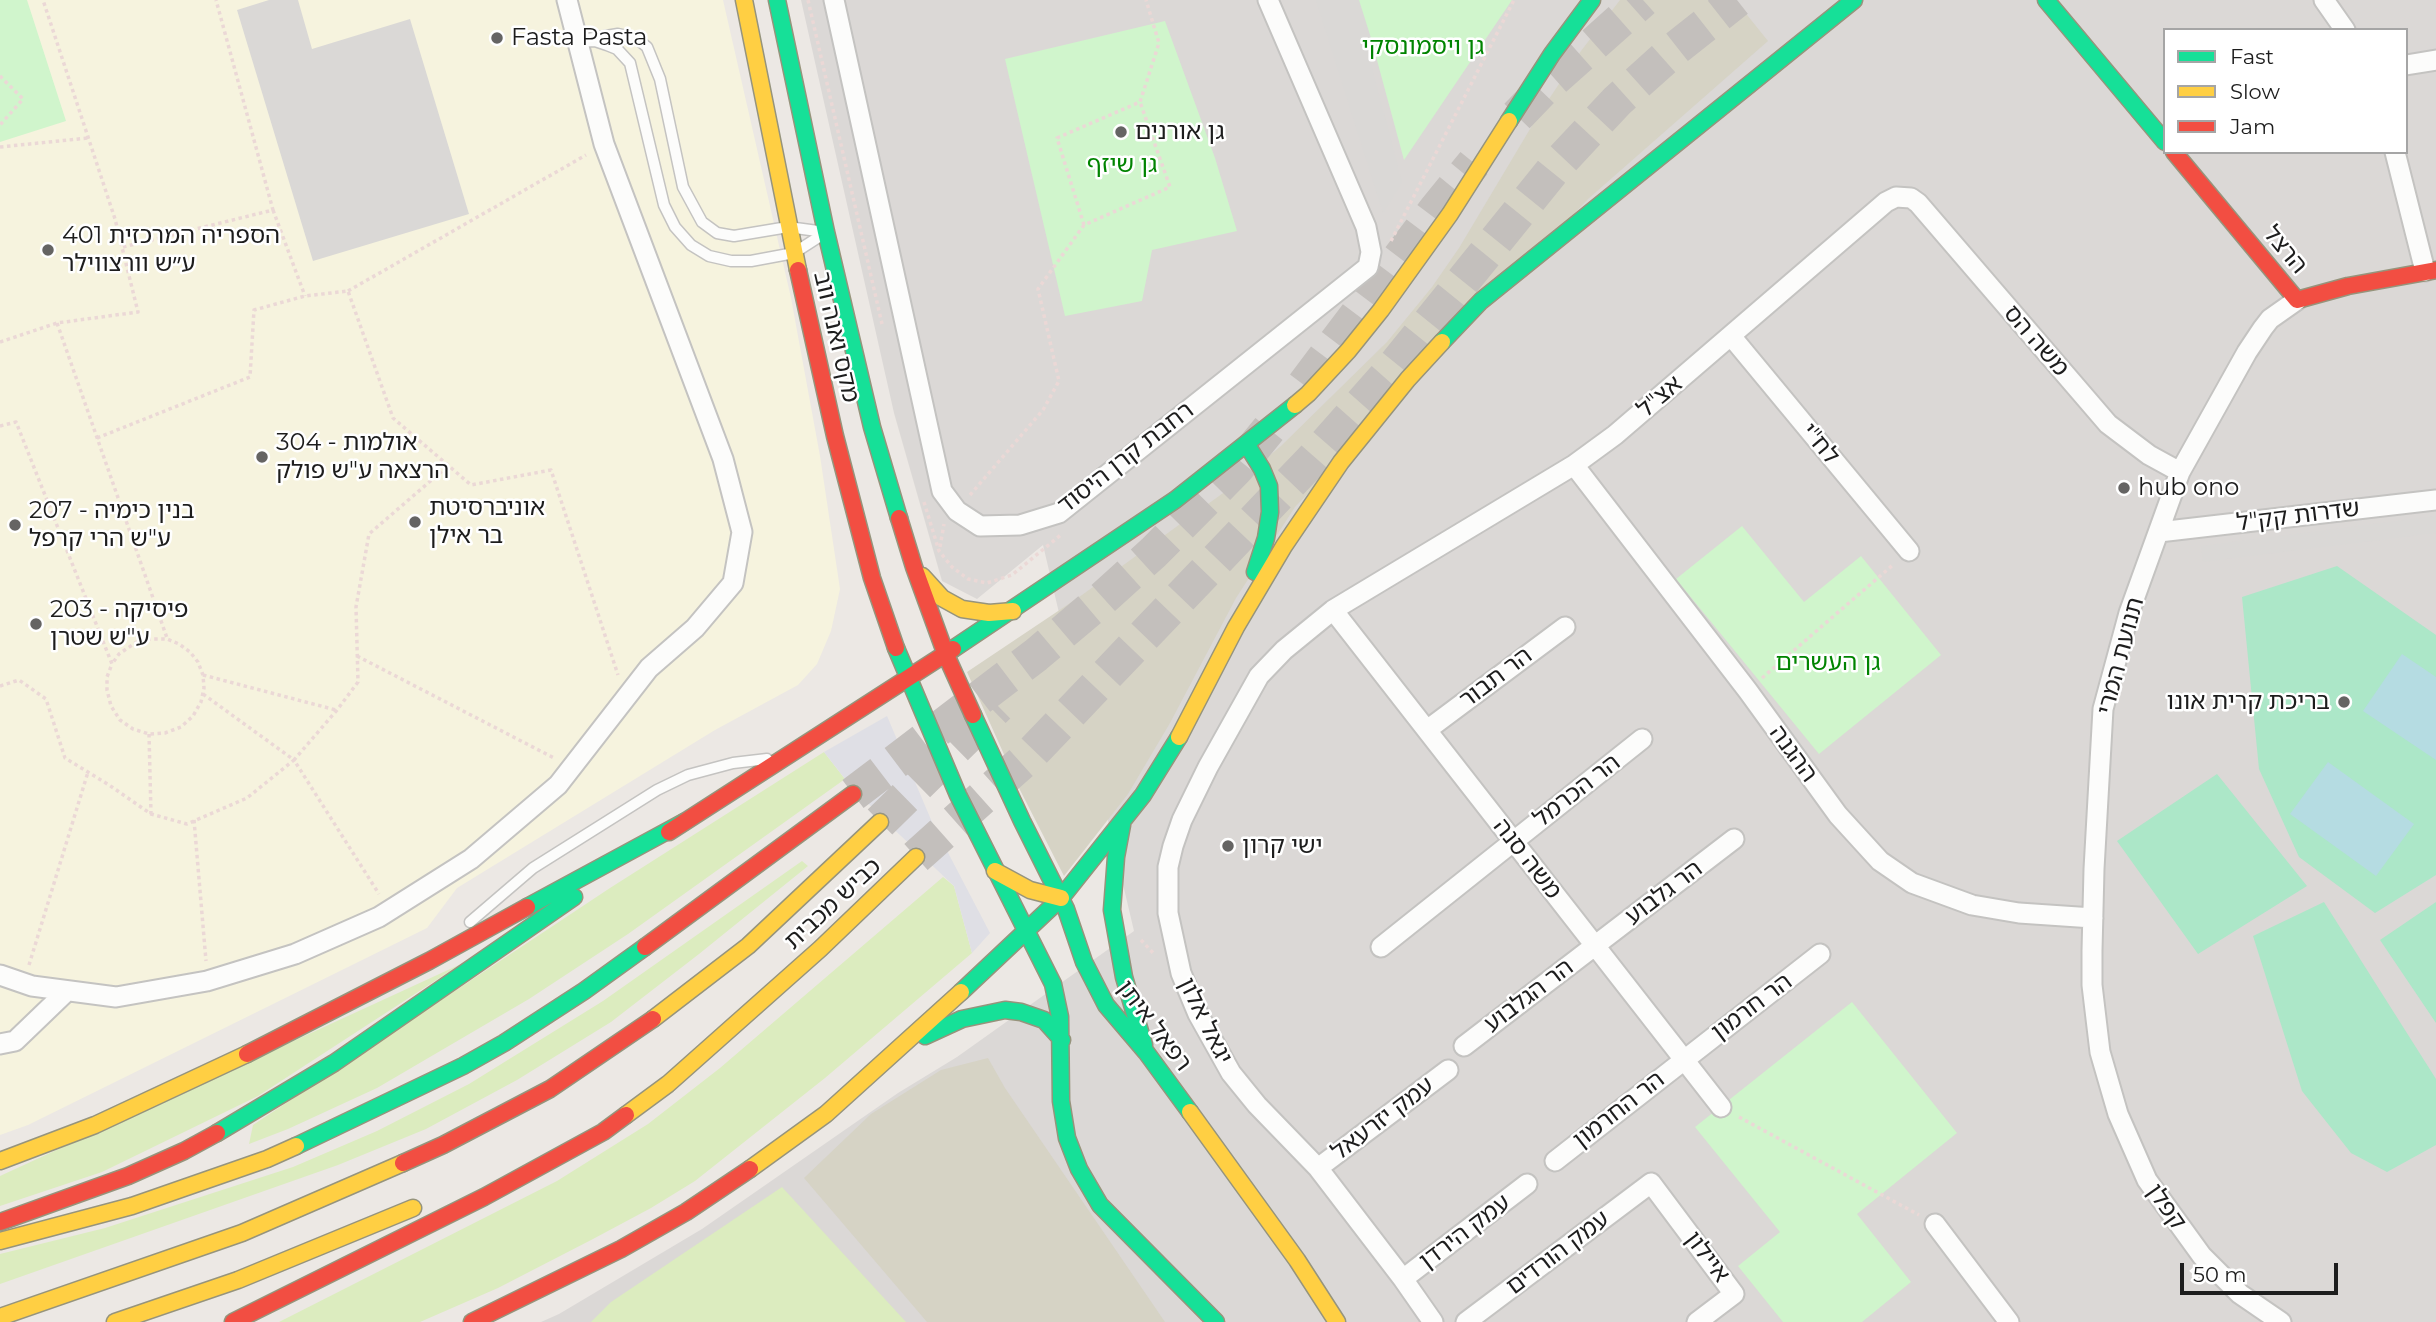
<!DOCTYPE html>
<html>
<head>
<meta charset="utf-8">
<style>
  body { margin:0 }
  #map { position:relative; width:2436px; height:1322px; overflow:hidden; background:#ece8e4; font-family:Montserrat,sans-serif }
  canvas { display:block }
  .legend { position:absolute; left:2163px; top:28px; width:245px; height:126px; box-sizing:border-box; background:#fff; border:2px solid #a5a5a5; margin:0; padding:9px 12px; list-style:none; font-size:21px; color:#1d1d1d }
  .legend li { display:flex; align-items:center; gap:14px; height:35px }
  .legend b { width:35px; border:2px solid #a5a5a5 }
  .scale { position:absolute; left:2180px; top:1263px; width:158px; height:32px; box-sizing:border-box; border:4px solid #1d1d1d; border-top:0; padding-left:9px; font-size:21px; line-height:24px; white-space:nowrap; color:#1d1d1d; -webkit-text-stroke:5px #fff; paint-order:stroke }
</style>
</head>
<body>
<div id="map">
<canvas width="2436" height="1322"></canvas>
<ul class="legend">
<li><b style="height:9px;background:#16e098"></b>Fast</li>
<li><b style="height:9px;background:#ffcf43"></b>Slow</li>
<li><b style="height:9px;background:#f24e42"></b>Jam</li>
</ul>
<div class="scale">50 m</div>
</div>
<script>
const ctx = document.querySelector('canvas').getContext('2d');
ctx.lineJoin = 'round';
function fillPath(path, color) {
  ctx.fillStyle = color;
  ctx.fill(path, 'evenodd');
}
function shape(rows) {
  const path = new Path2D();
  for (const r of rows) {
    path.moveTo(r[0], r[1]);
    for (let i = 2; i < r.length; i += 2) path.lineTo(r[i], r[i + 1]);
  }
  return path;
}
function trace(path, color, width, dash) {
  ctx.strokeStyle = color;
  ctx.lineWidth = width;
  ctx.lineCap = dash ? 'butt' : 'round';
  ctx.setLineDash(dash || []);
  ctx.stroke(path);
}
function label(font, color, halo, rows, align = 'center') {
  ctx.font = font + ' Montserrat,"Noto Sans Hebrew",sans-serif';
  ctx.lineWidth = 5;
  ctx.setLineDash([]);
  ctx.textBaseline = 'middle';
  ctx.strokeStyle = halo;
  ctx.fillStyle = color;
  for (const [text, x, y, turn = 0] of rows) {
    ctx.save();
    ctx.translate(x, y);
    ctx.rotate((+turn || 0) * Math.PI / 180);
    ctx.textAlign = isNaN(turn) ? turn : align;
    if (halo) ctx.strokeText(text, 0, 0);
    ctx.fillText(text, 0, 0);
    ctx.restore();
  }
}
fillPath(shape([
  [801,0,2436,0,2436,1322,541,1322,559,1314,702,1229,898,1093,957,1057,1134,931,1043,545,977,599,942,581,894,413],
  [2165,30,2406,30,2406,152,2165,152]
]), '#dbd8d6');
fillPath(shape([
  [0,0,723,0,791,298,820,456,840,589,831,631,817,664,798,685,715,730,457,888,427,928,28,1125,0,1135]
]), '#f6f3de');
fillPath(shape([
  [269,0,298,0,312,49,410,19,469,214,313,261,237,10],
  [1316,0,1493,0,1368,53,1402,182,1383,213],
  [2436,516,2436,533,2203,562,2201,546]
]), '#dad8d6');
fillPath(shape([
  [1620,0,1735,0,1768,41,1588,199,1295,507,1236,598,1170,723,1128,794,1064,876,1020,790,967,672,1082,595,1237,483,1281,446,1387,342,1432,287,1459,248,1539,114,1581,51],
  [988,1058,1005,1088,1165,1322,927,1322,804,1178,871,1114,941,1070]
]), '#d6d3c5');
fillPath(shape([
  [824,752,845,779,628,934,529,999,377,1088,288,1129,249,1144,253,1125,610,888],
  [802,861,808,866,699,954,611,1022,517,1080,426,1129,338,1165,0,1284,0,1254,105,1228,293,1167,377,1131,469,1084,603,1001],
  [943,877,954,886,972,953,825,1078,695,1181,651,1208,593,1239,498,1288,420,1322,279,1322,557,1181,648,1124,720,1068],
  [461,964,258,1096,102,1172,0,1206,0,1176],
  [782,1187,906,1322,591,1322,611,1302]
]), '#dcecbf');
fillPath(shape([
  [0,0,27,0,66,121,0,142],
  [1359,0,1512,0,1404,160,1371,38],
  [1165,21,1215,158,1237,231,1152,250,1142,301,1065,316,1005,59],
  [1742,526,1804,602,1861,556,1941,655,1819,754,1676,579],
  [1852,1002,1957,1133,1857,1214,1911,1282,1862,1322,1783,1322,1738,1266,1780,1232,1695,1127]
]), '#d0f5cc');
fillPath(shape([
  [2337,566,2436,635,2436,875,2375,913,2299,857,2259,769,2242,597],
  [2217,774,2307,886,2198,954,2117,841],
  [2324,902,2436,1079,2436,1145,2387,1172,2351,1153,2302,1091,2253,936],
  [2436,902,2436,1023,2380,940]
]), '#ace7c8');
fillPath(shape([
  [887,716,932,822,990,933,972,953,954,886,883,819,845,779,824,752]
]), '#dfdfe5');
fillPath(shape([
  [2402,654,2436,677,2436,760,2363,711],
  [2328,762,2414,824,2376,876,2290,814]
]), '#b5dce2');
trace(shape([
  [1517,116,1543,89,1643,0],
  [1304,385,1437,208,1474,163],
  [853,794,1036,655,1101,600,1154,552,1237,468,1269,429],
  [880,822,998,706],
  [916,857,1030,755,1311,461,1388,374,1557,165,1617,101,1676,48,1737,0]
]), '#c3bfbc', 35, [35, 18]);
const lane = shape([
  [588,39,618,34,636,38,647,47,660,79,683,187,702,222,717,233,734,236,788,227,825,232],
  [578,42,595,41,607,45,617,49,630,63,664,205,675,227,691,245,709,256,731,261,751,261,794,253,825,233],
  [470,922,533,868,657,790,688,775,733,763,767,759]
]);
const street = shape([
  [834,0,942,491,957,511,980,526,1020,525,1059,513,1368,267,1371,252,1366,227,1268,0],
  [2324,0,2345,30],
  [2406,65,2436,60],
  [2395,152,2425,271],
  [1731,336,1909,551],
  [1574,465,1748,691,1838,815,1880,861,1912,883,1972,905,2019,913,2093,918],
  [2159,532,2436,500],
  [1333,610,1721,1107],
  [1427,730,1565,627],
  [1381,947,1642,739],
  [0,975,32,986,116,997,207,981,295,954,379,917,471,859,558,785,649,668,695,628,733,583,742,532,723,459,604,144,567,0],
  [0,1044,15,1041,67,991],
  [1464,1046,1734,839],
  [1555,1161,1820,954],
  [1318,1168,1448,1070],
  [1935,1224,2009,1322],
  [1403,1279,1527,1184],
  [1433,1322,1403,1279,1318,1168,1257,1105,1231,1073,1198,1014,1181,973,1168,913,1168,867,1173,846,1182,820,1208,767,1259,676,1284,650,1333,610,1574,465,1615,435,1886,202,1896,197,1911,198,1918,203,2108,424,2149,455,2180,472],
  [1466,1322,1651,1183,1734,1294,1697,1322],
  [2281,1322,2240,1294,2202,1256,2147,1180,2118,1114,2100,1052,2092,985,2092,951,2094,869,2103,709,2129,613,2180,472,2247,352,2263,328,2270,319,2297,300]
]);
const fast = shape([
  [777,0,826,232,872,427,899,518],
  [2046,0,2165,142],
  [1509,121,1552,54,1592,0],
  [1442,342,1481,301,1854,0],
  [1247,445,1262,469,1269,486,1270,512,1266,538,1255,572],
  [896,648,958,795,1053,984,1060,1017,1061,1101,1067,1138,1079,1169,1100,1205,1216,1322],
  [953,649,1175,500,1295,405],
  [973,715,1022,821,1066,909,1084,962,1106,1005,1146,1052,1190,1112],
  [1122,825,1116,857,1112,910,1124,977,1144,1045],
  [527,907,684,822],
  [961,992,1061,898,1143,795,1179,737],
  [925,1036,962,1019,1005,1010,1021,1012,1044,1020,1062,1040],
  [217,1133,334,1063,574,897],
  [296,1146,463,1066,504,1043,584,991,645,947]
]);
const slow = shape([
  [744,0,798,270],
  [1295,405,1308,394,1348,351,1381,310,1450,214,1509,121],
  [922,576,942,598,962,609,989,613,1013,611],
  [1179,737,1236,627,1284,546,1341,462,1408,379,1442,342],
  [995,871,1030,890,1061,898],
  [653,1019,748,946,880,822],
  [1190,1112,1297,1260,1337,1322],
  [626,1115,668,1084,820,949,916,857],
  [0,1161,95,1125,247,1054],
  [750,1169,826,1114,961,992],
  [0,1241,132,1206,267,1159,296,1146],
  [0,1317,242,1233,403,1163],
  [115,1322,238,1280,413,1208]
]);
const jam = shape([
  [2174,152,2297,300,2348,286,2436,270],
  [798,270,835,436,872,578,896,648],
  [899,518,914,567,946,655,973,715],
  [669,832,953,649],
  [645,947,853,794],
  [247,1054,429,961,527,907],
  [403,1163,443,1145,550,1089,653,1019],
  [0,1222,128,1176,184,1151,217,1133],
  [233,1322,484,1197,603,1132,626,1115],
  [472,1322,621,1249,686,1212,750,1169]
]);
trace(lane, '#c4c3c1', 13);
trace(street, '#c4c3c1', 23);
trace(fast, '#96947c', 19);
trace(slow, '#96947c', 19);
trace(jam, '#96947c', 19);
trace(shape([
  [808,0,882,324],
  [0,76,23,99,0,125],
  [0,147,88,138],
  [273,210,305,296],
  [1084,225,1057,138,1140,102,1159,43,1146,0],
  [1391,241,1514,0],
  [123,247,273,210,216,0],
  [348,291,586,155],
  [57,323,167,638],
  [0,342,57,323,138,312,115,219,43,0],
  [0,426,16,422,112,664,107,677,107,690,111,706,120,720,133,729,149,734,165,733,181,727,193,716,201,702,204,688,203,675,198,662,190,652,179,644,167,639,141,639,119,654,112,664],
  [97,438,250,377,254,310,305,296,348,291,393,418,471,485,551,470,618,675],
  [970,495,1043,410,1059,381,1038,289,1084,225,1170,187,1140,102],
  [924,502,939,551,952,567,968,579,987,583,1012,575,1062,534],
  [940,547,944,524],
  [357,656,554,758],
  [203,675,336,710],
  [1762,678,1894,564],
  [0,686,19,680,46,699,65,758,109,785,151,814,187,824,247,798,294,760,379,894],
  [203,694,294,760,337,710,358,682,356,607,369,534,449,465],
  [149,734,151,814],
  [194,820,206,961],
  [1141,940,1155,955],
  [29,965,88,772],
  [1739,1117,1919,1215]
]), '#ebd8d6', 3.5, [3.5, 3.5]);
trace(lane, '#fcfcfb', 10);
trace(street, '#fcfcfb', 19);
trace(fast, '#16e098', 16);
trace(slow, '#ffcf43', 16);
trace(jam, '#f24e42', 16);
for (const [x, y, r, color] of [
  [497,38,7,"#656463"],
  [1121,132,7,"#656463"],
  [48,250,7,"#656463"],
  [262,457,7,"#656463"],
  [2124,488,7,"#656463"],
  [415,522,7,"#656463"],
  [15,525,7,"#656463"],
  [36,624,7,"#656463"],
  [2344,702,7,"#656463"],
  [1228,846,7,"#656463"]
]) {
  const dot = new Path2D();
  dot.arc(x, y, r, 0, 2 * Math.PI);
  ctx.fillStyle = color;
  ctx.fill(dot);
  trace(dot, '#fff', 2.5);
}
label('24px', '#1d1d1d', '#fff', [
  ["Fasta Pasta",511,38],
  ["גן אורנים",1135,132],
  ["401 הספריה המרכזית",62,236],
  ["ע״ש וורצווילר",62,264],
  ["304 - אולמות",276,443],
  ["הרצאה ע\"ש פולק",276,471],
  ["hub ono",2138,488],
  ["אוניברסיטת",429,508],
  ["בר אילן",429,536],
  ["207 - בנין כימיה",29,511],
  ["ע\"ש הרי קרפל",29,539],
  ["203 - פיסיקה",50,610],
  ["ע\"ש שטרן",50,638],
  ["בריכת קרית אונו",2330,702,"right"],
  ["ישי קרון",1242,846]
], 'left');
label('24px', '#018401', '#fff', [
  ["גן ויסמונסקי",1423,47],
  ["גן שיזף",1122,165],
  ["גן העשרים",1828,663]
]);
label('24px', '#1d1d1d', '#fff', [
  ["הרצל",2285,250,50],
  ["מקס ואנה ווב",836,337,77],
  ["משה הס",2036,341,49],
  ["אצ\"ל",1660,397,-40],
  ["לח\"י",1820,444,50],
  ["רחבת קרן היסוד",1126,458,-38],
  ["שדרות קק\"ל",2298,516,-7],
  ["תנועת המרי",2121,656,-75],
  ["הר תבור",1496,678,-37],
  ["ההגנה",1793,754,54],
  ["הר הכרמל",1577,791,-38],
  ["משה סנה",1527,859,52],
  ["הר גלבוע",1664,893,-37],
  ["כביש מכבית",833,904,-43],
  ["הר הגלבוע",1529,996,-37],
  ["הר חרמון",1752,1007,-37],
  ["יגאל אלון",1205,1021,64],
  ["רפאל איתן",1154,1026,53],
  ["הר החרמון",1619,1110,-38],
  ["עמק יזרעאל",1383,1119,-37],
  ["קפלן",2166,1207,55],
  ["עמק הירדן",1465,1232,-37],
  ["עמק הורדים",1558,1253,-37],
  ["איילון",1707,1257,53]
]);
</script>
</body>
</html>
